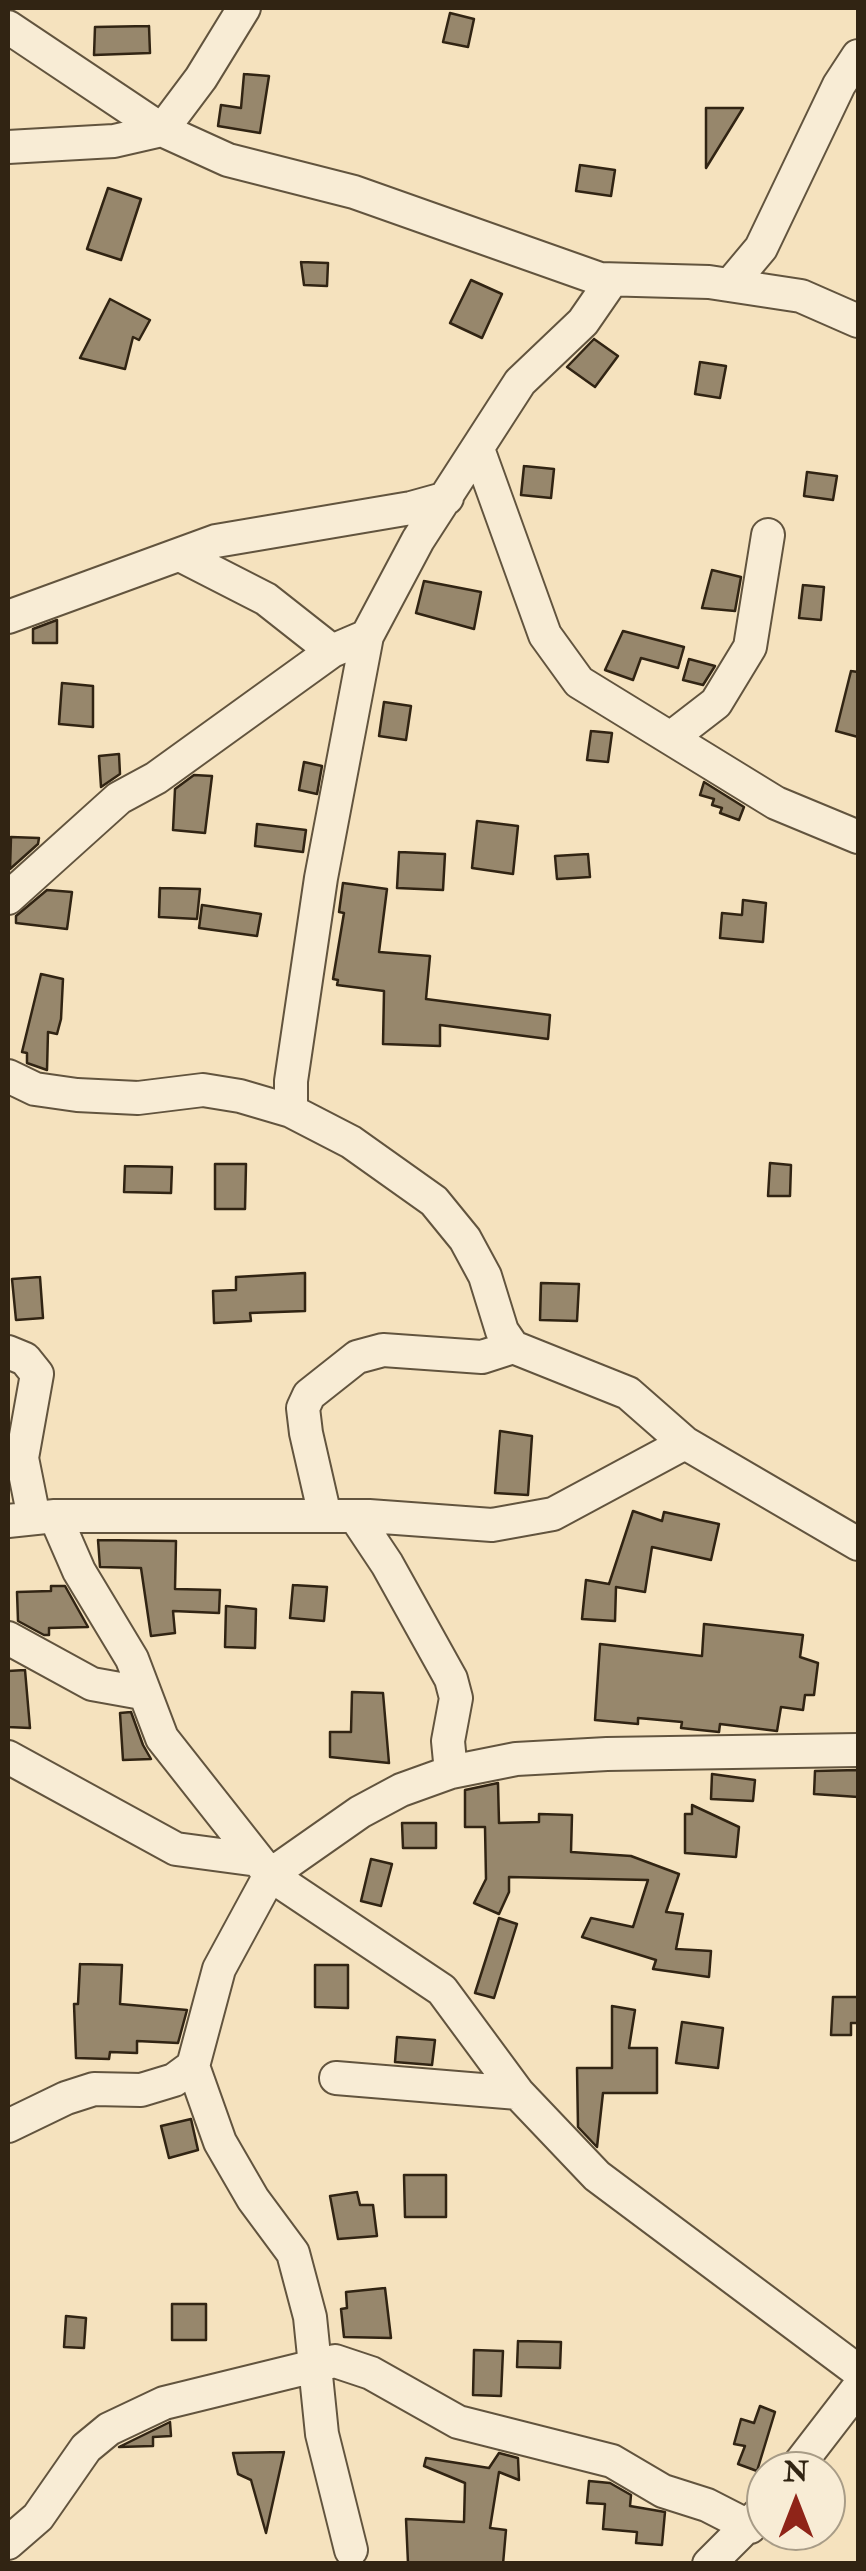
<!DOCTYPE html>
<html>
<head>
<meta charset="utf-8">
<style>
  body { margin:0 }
  #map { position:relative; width:866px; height:2571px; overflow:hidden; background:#f5e2be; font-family:"IM FELL Double Pica",serif }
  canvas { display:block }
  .frame { position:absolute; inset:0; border:10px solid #312413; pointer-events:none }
  .north { position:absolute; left:746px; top:2451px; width:100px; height:100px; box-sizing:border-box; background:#f8ecd5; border:2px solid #a89c87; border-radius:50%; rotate:0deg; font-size:28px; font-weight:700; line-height:40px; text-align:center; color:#312413 }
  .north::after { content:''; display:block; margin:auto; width:35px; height:45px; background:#8f2418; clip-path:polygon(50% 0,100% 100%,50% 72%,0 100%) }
</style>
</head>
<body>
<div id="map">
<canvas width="866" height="2571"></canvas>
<div class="frame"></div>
<div class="north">N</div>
</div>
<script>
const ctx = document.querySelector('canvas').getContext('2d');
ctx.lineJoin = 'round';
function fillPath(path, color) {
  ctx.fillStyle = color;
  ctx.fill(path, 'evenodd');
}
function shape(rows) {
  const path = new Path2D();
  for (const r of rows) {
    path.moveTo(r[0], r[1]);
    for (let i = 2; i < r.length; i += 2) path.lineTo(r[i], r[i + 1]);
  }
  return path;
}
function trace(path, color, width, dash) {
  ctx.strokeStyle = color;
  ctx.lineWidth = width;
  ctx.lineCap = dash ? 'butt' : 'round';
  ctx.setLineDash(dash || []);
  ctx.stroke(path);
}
const building = shape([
  [450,13,474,19,468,47,443,42,450,13],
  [149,26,150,53,94,55,95,27,149,26],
  [244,74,269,76,260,133,218,126,221,105,241,108,244,74],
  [706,108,743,108,706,168,706,108],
  [580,165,615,170,611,196,576,191,580,165],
  [108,188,141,199,121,260,87,249,108,188],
  [301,262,328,263,327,286,304,285,301,262],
  [471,280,502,294,482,338,450,323,471,280],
  [110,299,150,320,139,340,133,337,125,369,80,358,110,299],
  [594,339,618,356,595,387,567,367,594,339],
  [700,362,726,366,720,398,695,394,700,362],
  [524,466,554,469,551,498,521,495,524,466],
  [807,472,837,476,833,500,804,496,807,472],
  [712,570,741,577,735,611,702,608,712,570],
  [424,581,481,592,474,629,416,613,424,581],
  [803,585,824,587,821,620,799,618,803,585],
  [57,620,57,643,33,643,33,629,57,620],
  [623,631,684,647,678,668,641,658,633,680,605,670,623,631],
  [689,659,715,666,703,685,683,680,689,659],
  [851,671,858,672,858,737,836,731,851,671],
  [62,683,93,686,93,727,59,724,62,683],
  [384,702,411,706,406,740,379,736,384,702],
  [591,731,612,733,608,762,587,760,591,731],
  [119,754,120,774,101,787,99,756,119,754],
  [304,762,322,766,317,794,299,790,304,762],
  [194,775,212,776,205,833,173,830,175,789,194,775],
  [704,782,744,807,739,820,720,813,722,808,712,805,714,799,700,795,704,782],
  [477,821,518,826,513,874,472,868,477,821],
  [257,824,306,830,303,852,255,846,257,824],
  [11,837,39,838,38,844,10,869,11,837],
  [399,852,445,854,443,890,397,888,399,852],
  [588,854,590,877,557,879,555,856,588,854],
  [343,883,387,889,379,952,430,956,426,999,550,1015,548,1039,440,1025,440,1046,383,1044,384,991,337,985,338,980,333,979,344,913,339,912,343,883],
  [160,888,200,889,197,919,159,917,160,888],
  [47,890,72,892,67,929,16,923,16,916,47,890],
  [743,900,766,903,763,942,720,938,722,913,742,915,743,900],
  [202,905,261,914,257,936,199,928,202,905],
  [41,974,63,979,61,1019,57,1034,48,1032,47,1070,27,1063,27,1053,22,1052,41,974],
  [770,1163,791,1165,790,1196,768,1196,770,1163],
  [215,1164,246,1164,245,1209,215,1209,215,1164],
  [125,1166,172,1167,171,1193,124,1192,125,1166],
  [305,1273,305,1311,250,1313,251,1321,214,1323,213,1291,236,1290,236,1277,305,1273],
  [40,1277,43,1318,16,1320,12,1279,40,1277],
  [541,1283,579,1284,577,1321,540,1320,541,1283],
  [500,1431,532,1436,528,1495,495,1493,500,1431],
  [633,1511,662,1521,664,1512,719,1524,711,1560,652,1547,645,1592,616,1587,615,1621,582,1619,586,1580,609,1584,633,1511],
  [98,1540,176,1541,175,1589,220,1590,219,1613,173,1611,175,1633,151,1636,141,1568,100,1567,98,1540],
  [293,1585,327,1587,324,1621,290,1618,293,1585],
  [51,1586,65,1586,88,1627,49,1628,49,1635,44,1635,18,1621,17,1592,51,1591,51,1586],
  [226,1606,256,1609,255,1648,225,1647,226,1606],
  [704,1624,803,1635,800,1657,818,1663,814,1695,805,1695,803,1710,781,1707,777,1731,720,1724,719,1732,681,1728,682,1722,638,1718,638,1724,595,1720,600,1644,702,1656,704,1624],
  [25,1670,30,1728,8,1727,8,1671,25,1670],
  [352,1692,383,1693,389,1763,330,1757,330,1732,351,1732,352,1692],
  [131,1712,143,1745,151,1759,123,1760,120,1713,131,1712],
  [858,1770,858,1797,814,1794,815,1771,858,1770],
  [712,1774,755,1780,753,1801,711,1799,712,1774],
  [498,1783,499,1823,539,1822,539,1814,572,1815,571,1852,631,1856,679,1874,666,1912,683,1914,676,1949,711,1951,709,1977,653,1969,656,1960,582,1937,591,1918,633,1927,648,1880,509,1877,509,1892,499,1914,474,1903,486,1879,485,1827,465,1827,465,1790,498,1783],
  [692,1805,739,1827,736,1857,685,1853,685,1814,692,1814,692,1805],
  [402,1823,436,1823,436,1848,403,1848,402,1823],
  [371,1859,392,1864,381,1906,361,1901,371,1859],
  [499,1918,517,1924,494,1998,475,1993,499,1918],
  [80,1964,122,1965,120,2004,187,2010,178,2043,137,2041,137,2053,110,2052,109,2059,76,2058,74,2004,78,2004,80,1964],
  [315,1965,348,1965,348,2008,315,2007,315,1965],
  [833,1997,858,1997,858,2023,851,2023,851,2035,831,2035,833,1997],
  [612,2006,635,2010,629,2048,657,2048,657,2093,603,2093,597,2147,578,2127,577,2068,612,2068,612,2006],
  [682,2022,723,2028,718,2068,676,2063,682,2022],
  [397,2037,435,2040,432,2065,395,2062,397,2037],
  [191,2119,198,2150,169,2158,161,2126,191,2119],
  [404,2175,446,2175,446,2217,405,2217,404,2175],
  [357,2192,360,2205,373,2205,377,2236,338,2239,330,2196,357,2192],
  [385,2288,391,2338,344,2337,341,2309,347,2308,346,2292,385,2288],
  [172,2304,206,2304,206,2340,172,2340,172,2304],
  [66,2316,86,2318,84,2348,64,2347,66,2316],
  [518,2341,561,2342,560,2368,517,2367,518,2341],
  [474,2350,503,2351,501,2396,473,2395,474,2350],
  [760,2406,775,2412,757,2471,738,2464,745,2446,734,2444,741,2419,754,2423,760,2406],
  [170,2422,171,2436,153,2437,153,2446,119,2447,170,2422],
  [284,2452,266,2533,251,2480,238,2474,233,2453,284,2452],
  [499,2453,518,2458,519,2480,499,2472,490,2528,506,2530,503,2564,408,2563,406,2519,464,2522,465,2483,424,2466,426,2458,489,2468,499,2453],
  [589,2481,610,2483,631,2495,630,2506,665,2512,662,2545,636,2543,637,2532,603,2529,605,2504,587,2503,589,2481]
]);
fillPath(building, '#97876c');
trace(building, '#312413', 2.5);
const street = shape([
  [8,27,162,130,228,160,354,192,600,279,709,282,801,296,858,321],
  [8,147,114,141,162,130,201,78,244,8],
  [730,285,761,248,839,85,858,56],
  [478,449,545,635,579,682,776,803,858,837],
  [182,556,266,599,332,651],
  [8,617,216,541,411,508,447,498],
  [672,737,716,703,750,647,768,535],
  [8,898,119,798,156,778,332,651,367,636],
  [8,1076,35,1089,77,1095,138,1098,203,1090,240,1096,291,1111,351,1142,434,1201,465,1239,485,1276,502,1331,513,1347,628,1393,685,1443,858,1544],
  [291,1111,291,1081,321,878,367,636,418,540,520,382,583,322,612,280],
  [8,1352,25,1359,37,1374,22,1458,34,1518],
  [55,1516,79,1571,132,1659,162,1738,270,1875,442,1990,518,2093,597,2176,858,2371],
  [325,1516,306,1433,303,1408,309,1395,357,1357,383,1350,482,1357,513,1347],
  [355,1516,387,1564,451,1679,456,1698,448,1741,451,1772],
  [8,1521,55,1516,369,1516,492,1525,553,1514,685,1443],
  [8,1638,92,1684,142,1693],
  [8,1757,176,1849,258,1860],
  [336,2078,518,2093],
  [8,2126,66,2098,94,2089,141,2090,174,2080,193,2066],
  [794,2471,858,2388],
  [8,2543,38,2517,86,2448,109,2429,164,2403,335,2361,371,2373,458,2422,612,2461,663,2491,707,2505,750,2527],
  [351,2550,322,2434,310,2317,293,2253,253,2199,220,2142,193,2066,219,1969,270,1875,360,1812,401,1790,451,1772,516,1759,607,1754,858,1750],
  [709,2564,766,2507]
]);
trace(street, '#62543e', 36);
trace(street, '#f8ecd5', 32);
</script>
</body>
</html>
